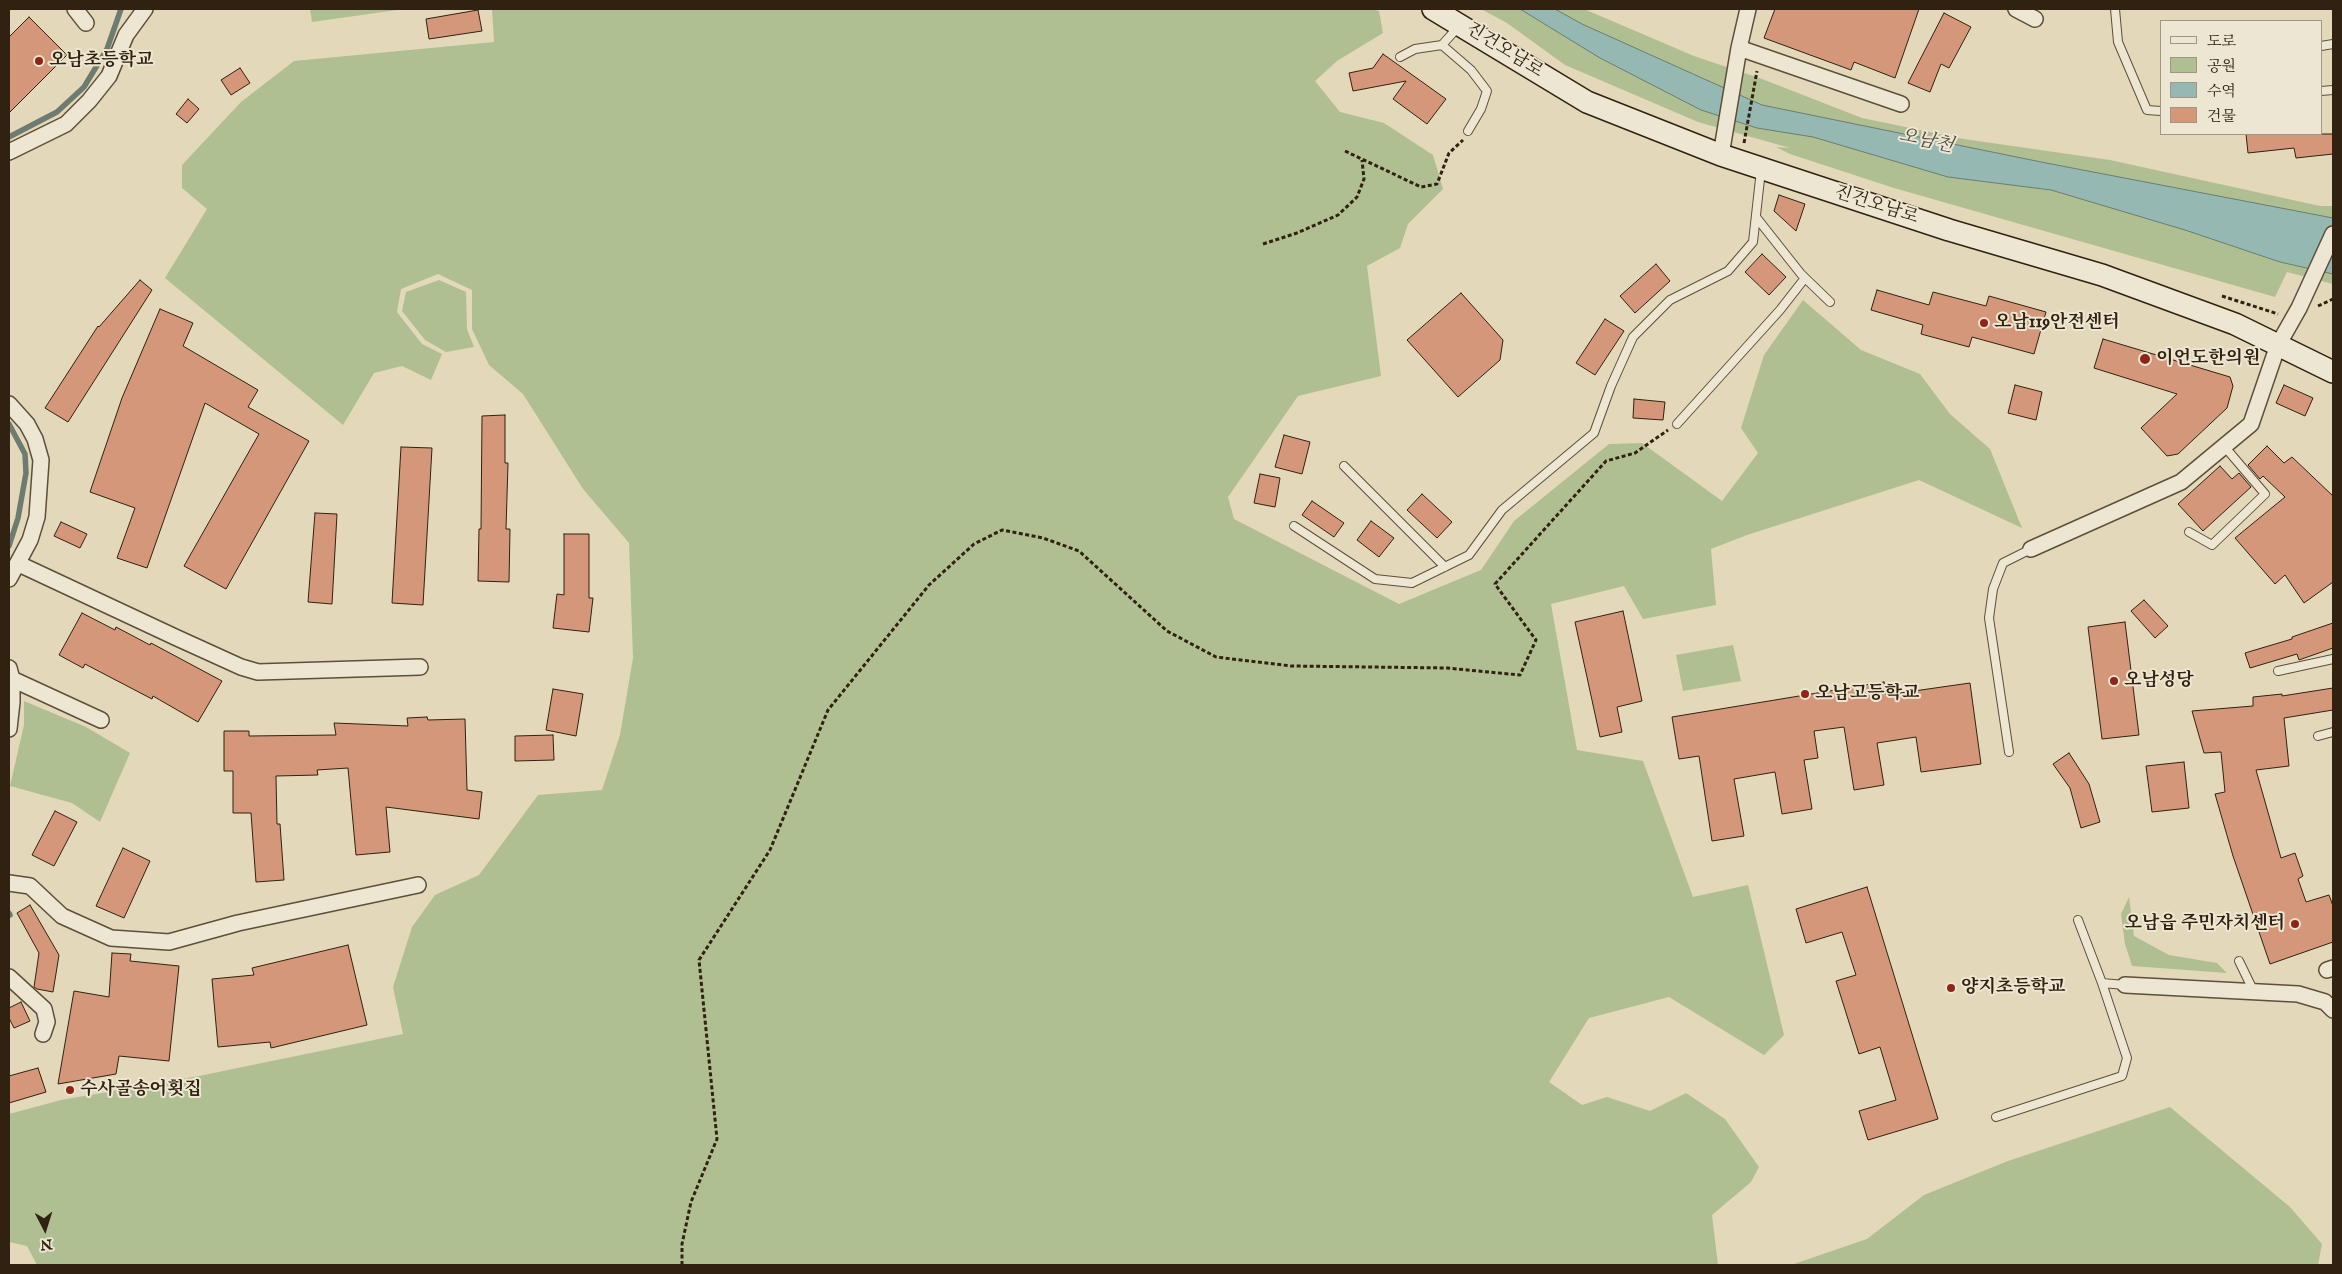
<!DOCTYPE html>
<html>
<head>
<meta charset="utf-8">
<style>
  body { margin:0 }
  #map { position:relative; width:2342px; height:1274px; overflow:hidden; background:#e3d8b9; font-family:"IM FELL English","Noto Serif KR",serif }
  canvas { display:block }
  .frame { position:absolute; inset:0; border:10px solid #312110; pointer-events:none }
  .legend { position:absolute; left:2160px; top:20px; width:162px; height:115px; box-sizing:border-box; background:#ede6d2; border:1px solid #a29784; margin:0; padding:6px 9px; list-style:none; font-size:15px; color:#312110 }
  .legend li { display:flex; align-items:center; gap:10px; height:25px }
  .legend b { width:25px; border:1px solid #a29784 }
  .north { position:absolute; left:20px; top:1204px; width:50px; height:50px; -webkit-text-stroke:4px #ede6d2; paint-order:stroke; rotate:175deg; font-size:14px; font-weight:700; line-height:20px; text-align:center; color:#312110 }
  .north::after { content:''; display:block; margin:auto; width:18px; height:22px; background:#312110; clip-path:polygon(50% 0,100% 100%,50% 72%,0 100%) }
</style>
</head>
<body>
<div id="map">
<canvas width="2342" height="1274"></canvas>
<div class="frame"></div>
<ul class="legend">
<li><b style="height:6px;background:#ede6d2"></b>도로</li>
<li><b style="height:14px;background:#b0bf92"></b>공원</li>
<li><b style="height:14px;background:#95b9b2"></b>수역</li>
<li><b style="height:14px;background:#d4977a"></b>건물</li>
</ul>
<div class="north">N</div>
</div>
<script>
const ctx = document.querySelector('canvas').getContext('2d');
ctx.lineJoin = 'round';
function fillPath(path, color) {
  ctx.fillStyle = color;
  ctx.fill(path, 'evenodd');
}
function shape(rows) {
  const path = new Path2D();
  for (const r of rows) {
    path.moveTo(r[0], r[1]);
    for (let i = 2; i < r.length; i += 2) path.lineTo(r[i], r[i + 1]);
  }
  return path;
}
function trace(path, color, width, dash) {
  ctx.strokeStyle = color;
  ctx.lineWidth = width;
  ctx.lineCap = dash ? 'butt' : 'round';
  ctx.setLineDash(dash || []);
  ctx.stroke(path);
}
function label(font, color, halo, rows, align = 'center') {
  ctx.font = font + ' "IM FELL English","Noto Serif KR",serif';
  ctx.lineWidth = 4;
  ctx.setLineDash([]);
  ctx.textBaseline = 'middle';
  ctx.strokeStyle = halo;
  ctx.fillStyle = color;
  for (const [text, x, y, turn = 0] of rows) {
    ctx.save();
    ctx.translate(x, y);
    ctx.rotate((+turn || 0) * Math.PI / 180);
    ctx.textAlign = isNaN(turn) ? turn : align;
    if (halo) ctx.strokeText(text, 0, 0);
    ctx.fillText(text, 0, 0);
    ctx.restore();
  }
}
fillPath(shape([
  [310,9,404,9,312,22],
  [492,9,1373,9,1379,11,1383,33,1337,61,1315,81,1340,112,1384,123,1433,155,1443,189,1408,224,1400,248,1367,266,1381,376,1298,396,1228,497,1234,519,1399,604,1481,570,1514,521,1609,444,1642,443,1722,501,1758,453,1741,428,1764,355,1803,300,1861,350,1920,374,1950,414,1990,449,2022,528,1919,480,1747,535,1711,549,1716,605,1643,619,1624,586,1551,604,1577,750,1643,761,1693,897,1748,885,1784,1035,1764,1055,1669,997,1589,1018,1549,1082,1582,1105,1607,1097,1650,1111,1686,1093,1725,1119,1759,1167,1751,1182,1712,1215,1718,1265,37,1265,27,1246,9,1242,9,1114,61,1100,199,1076,403,1034,393,987,412,927,435,895,479,875,538,795,602,790,620,735,633,658,629,543,583,489,523,394,489,365,472,329,472,290,438,274,401,289,397,312,422,344,442,354,431,380,402,366,374,373,343,425,165,278,207,209,182,188,182,165,241,102,294,61,494,42],
  [1481,9,1584,9,1694,56,1762,79,1862,118,1964,139,2110,160,2320,206,2333,206,2333,284,2287,272,2275,297,1894,188,1790,154,1776,147,1790,148,1698,122,1565,65,1507,23],
  [439,280,466,292,467,329,474,347,446,352,425,340,402,311,406,292],
  [1733,645,1741,681,1683,691,1676,655],
  [24,701,86,727,130,753,100,822,72,803,10,786,24,725],
  [2129,897,2134,936,2169,955,2217,963,2227,973,2132,966,2125,944,2121,914],
  [2170,1107,2290,1207,2322,1244,2318,1265,1791,1265,1867,1239,1924,1195,2008,1161]
]), '#b0bf92');
const water = shape([
  [1520,9,1555,9,1582,24,1762,105,2041,162,2333,218,2333,274,2280,262,2185,230,2051,190,1948,177,1813,137,1757,128,1701,110,1600,58,1520,9]
]);
fillPath(water, '#95b9b2');
trace(water, '#6d7c71', 1);
trace(shape([
  [9,137,57,112,84,87,107,49,121,9],
  [9,424,25,454,26,473,18,518,9,546],
  [9,913,10,915]
]), '#6d7c71', 5.5);
const building = shape([
  [1775,9,1919,9,1895,78,1854,62,1851,70,1764,38,1775,9],
  [478,10,482,31,429,39,426,19,478,10],
  [1944,13,1971,27,1949,68,1941,64,1930,92,1908,83,1944,13],
  [29,17,67,55,9,113,9,37,29,17],
  [1383,54,1446,99,1427,124,1393,99,1406,81,1353,91,1349,73,1373,68,1383,54],
  [240,68,250,83,231,95,221,80,240,68],
  [188,99,199,109,187,123,176,114,188,99],
  [2246,134,2333,134,2333,154,2296,158,2294,148,2248,153,2246,134],
  [1779,195,1805,204,1796,231,1774,211,1779,195],
  [1762,254,1786,277,1769,295,1745,272,1762,254],
  [1656,264,1670,281,1635,313,1620,296,1656,264],
  [140,280,152,290,68,422,45,408,98,326,99,327,140,280],
  [1877,290,1929,305,1933,292,1986,306,1989,296,2046,312,2034,354,1972,337,1969,347,1921,334,1923,325,1871,310,1877,290],
  [1461,293,1503,340,1500,360,1458,397,1407,340,1461,293],
  [160,309,193,323,183,346,258,390,248,407,309,441,226,589,184,566,259,434,205,403,147,568,117,558,135,508,90,492,122,398,160,309],
  [1605,319,1624,331,1595,375,1576,363,1605,319],
  [2103,339,2230,377,2233,386,2227,408,2178,454,2167,456,2141,428,2177,394,2094,368,2103,339],
  [2015,385,2042,392,2036,420,2008,413,2015,385],
  [2284,385,2313,398,2305,416,2276,403,2284,385],
  [1634,399,1665,402,1663,420,1633,418,1634,399],
  [505,415,505,463,508,463,506,529,510,529,509,582,478,581,479,529,481,529,482,416,505,415],
  [1284,435,1310,442,1302,474,1275,467,1284,435],
  [2267,446,2284,463,2292,457,2333,496,2333,582,2304,603,2285,575,2275,584,2235,538,2285,497,2263,476,2260,479,2248,465,2267,446],
  [401,447,432,448,423,605,392,603,401,447],
  [2220,466,2232,479,2239,473,2251,487,2203,531,2178,504,2220,466],
  [1260,474,1280,478,1275,507,1254,503,1260,474],
  [1422,494,1452,522,1437,538,1407,510,1422,494],
  [1312,501,1344,523,1334,537,1302,515,1312,501],
  [315,513,337,514,332,604,308,602,315,513],
  [1371,521,1394,538,1379,557,1357,540,1371,521],
  [61,522,87,534,80,548,54,536,61,522],
  [564,534,589,534,589,598,593,598,589,632,553,628,557,594,564,595,564,534],
  [2144,600,2168,626,2155,638,2131,611,2144,600],
  [1623,611,1642,701,1617,707,1622,732,1600,737,1575,622,1623,611],
  [82,613,115,630,116,627,150,645,151,643,222,681,198,722,153,696,152,699,85,664,83,668,59,655,82,613],
  [2125,622,2139,735,2102,739,2088,627,2125,622],
  [2333,623,2333,648,2299,660,2297,654,2250,668,2245,653,2292,639,2292,637,2333,623],
  [1884,682,1886,695,1970,683,1981,764,1921,772,1916,737,1877,743,1884,785,1854,790,1844,727,1814,731,1818,758,1804,760,1812,809,1782,814,1775,772,1734,779,1744,836,1712,841,1699,756,1679,759,1672,717,1884,682],
  [2333,688,2333,710,2284,718,2289,766,2256,770,2281,858,2295,853,2303,876,2298,879,2306,902,2329,895,2333,906,2333,942,2270,964,2233,856,2215,794,2225,792,2221,752,2204,753,2192,711,2253,706,2253,697,2282,694,2282,696,2333,688],
  [553,689,583,694,576,736,546,730,553,689],
  [427,717,428,720,465,719,467,790,482,792,479,819,386,807,390,852,356,855,348,768,317,770,318,775,276,776,277,824,280,824,284,880,256,882,251,813,233,813,233,771,224,771,224,731,249,731,249,736,336,735,334,723,408,726,407,718,427,717],
  [553,735,554,760,515,761,515,736,553,735],
  [2069,753,2089,784,2100,822,2081,828,2070,788,2053,764,2069,753],
  [2184,762,2189,808,2152,812,2146,766,2184,762],
  [55,811,77,822,54,866,32,855,55,811],
  [123,848,150,861,124,918,96,906,123,848],
  [1867,887,1938,1119,1868,1140,1859,1111,1896,1100,1880,1047,1859,1054,1836,981,1856,975,1842,932,1806,943,1796,909,1867,887],
  [30,905,59,955,53,992,37,989,34,987,39,953,17,913,30,905],
  [348,945,367,1025,271,1048,270,1042,218,1047,212,979,254,975,252,968,348,945],
  [112,953,131,954,130,961,179,966,169,1061,119,1056,116,1074,58,1084,74,991,109,997,112,953],
  [21,1002,30,1021,14,1028,9,1018,9,1008,21,1002],
  [38,1068,46,1092,9,1103,9,1076,38,1068]
]);
fillPath(building, '#d4977a');
trace(building, '#312110', 1);
const service = shape([
  [2115,9,2118,42,2147,110,2161,111],
  [1442,45,1471,70,1487,91,1481,109,1468,131],
  [2321,46,2333,44],
  [1400,57,1415,49,1442,45,1459,26],
  [2321,91,2333,90],
  [1756,217,1801,274,1830,302],
  [1677,424,1780,310,1805,278],
  [1344,466,1445,567],
  [1294,526,1375,579,1412,583,1469,555,1502,510,1594,433,1611,386,1633,337,1670,300,1728,271,1753,242,1761,170],
  [2189,532,2212,545,2265,494,2224,446],
  [2278,671,2333,659],
  [2318,736,2333,732],
  [2009,752,1989,618,1993,589,2003,563,2031,549],
  [2078,920,2102,983],
  [2239,961,2254,992],
  [1996,1117,2122,1076,2127,1058,2102,983,2125,985]
]);
const minor = shape([
  [75,9,86,23],
  [2016,9,2035,19],
  [1739,48,1901,104],
  [9,152,66,124,89,101,109,76,126,35,145,9],
  [1721,155,1739,48,1748,9],
  [9,404,27,424,35,439,41,460,37,517,30,540,9,579],
  [2031,549,2181,482,2251,424,2278,345,2299,308,2333,234],
  [19,564,175,637,241,667,258,672,420,667],
  [9,668,12,679,12,702,9,729],
  [12,679,101,720],
  [9,883,30,886,62,916,111,938,169,942,238,923,418,885],
  [2327,970,2333,968],
  [9,977,44,1009,47,1022,43,1034],
  [2125,985,2298,994,2325,1002,2333,1010]
]);
const secondary = shape([
  [1433,9,1587,102,1721,155,1949,230,2102,275,2235,324,2333,372]
]);
trace(service, '#5e4f3a', 10);
trace(minor, '#5e4f3a', 18);
trace(secondary, '#312110', 24);
trace(shape([
  [1744,143,1757,71],
  [1345,151,1421,187,1437,184,1449,153,1463,140],
  [1263,244,1297,233,1338,215,1357,197,1364,179,1362,160],
  [2222,296,2278,314],
  [2318,306,2333,299],
  [682,1265,682,1244,691,1202,717,1139,699,960,770,850,828,710,929,585,974,544,1002,530,1043,538,1079,551,1167,631,1216,657,1291,666,1447,668,1520,675,1536,640,1495,584,1606,461,1635,453,1668,430]
]), '#312110', 3, [4, 2.5]);
trace(service, '#ede6d2', 8);
trace(minor, '#ede6d2', 15);
trace(secondary, '#ede6d2', 21);
for (const [x, y, r, color] of [
  [39,61,5,"#8f2418"],
  [1984,323,5,"#8f2418"],
  [2145,359,6,"#8f2418"],
  [2114,681,5,"#8f2418"],
  [1805,694,5,"#8f2418"],
  [2295,924,5,"#8f2418"],
  [1951,988,5,"#8f2418"],
  [70,1090,5,"#8f2418"]
]) {
  const dot = new Path2D();
  dot.arc(x, y, r, 0, 2 * Math.PI);
  ctx.fillStyle = color;
  ctx.fill(dot);
  trace(dot, '#ede6d2', 2);
}
label('18px', '#312110', '#ede6d2', [
  ["진건오남로",1504,51,32],
  ["진건오남로",1876,206,18]
]);
label('bold 18px', '#312110', '#ede6d2', [
  ["오남초등학교",49,61],
  ["오남119안전센터",1994,323],
  ["이언도한의원",2156,359],
  ["오남성당",2124,681],
  ["오남고등학교",1815,694],
  ["오남읍 주민자치센터",2285,924,"right"],
  ["양지초등학교",1961,988],
  ["수사골송어횟집",80,1090]
], 'left');
label('italic 19px', '#4f4f41', '#ede6d2', [
  ["오남천",1926,142,12]
]);
</script>
</body>
</html>
